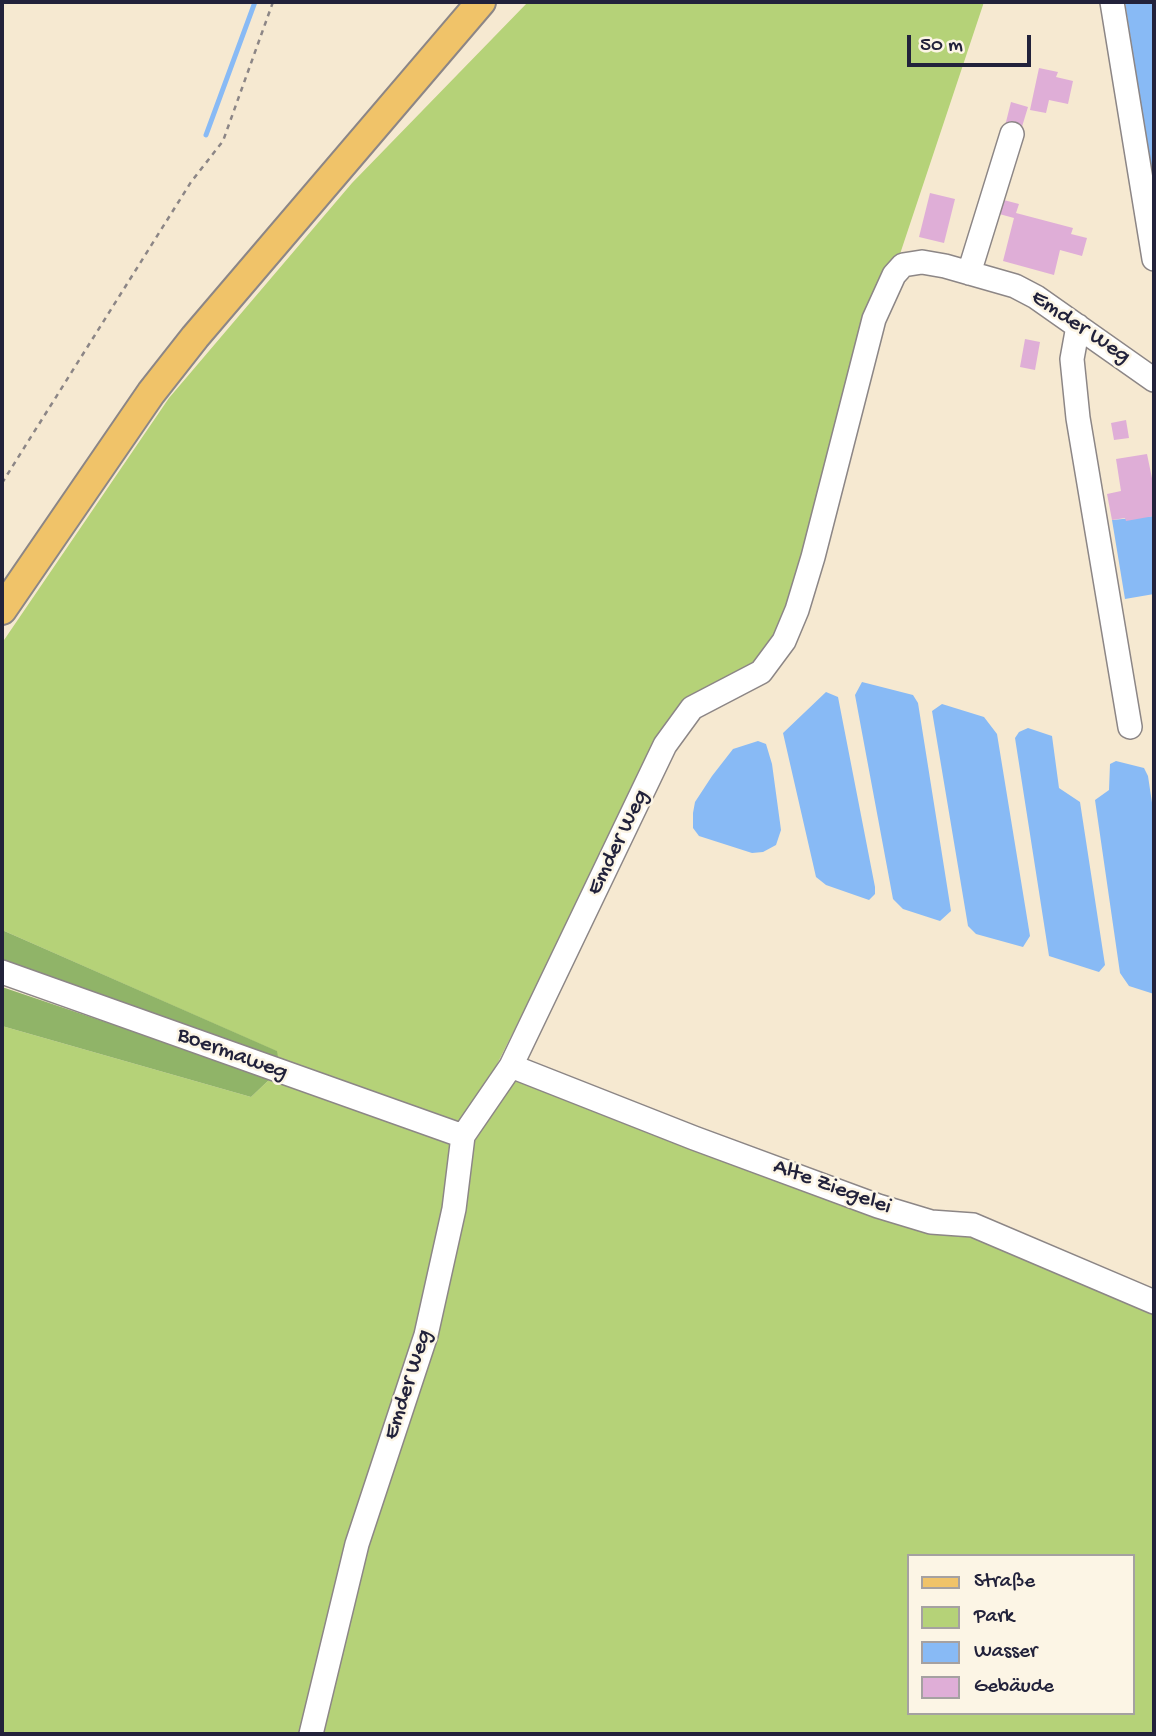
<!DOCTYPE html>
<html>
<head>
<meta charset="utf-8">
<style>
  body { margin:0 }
  #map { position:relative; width:1156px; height:1736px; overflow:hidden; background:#f6e9d1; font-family:"Gochi Hand",sans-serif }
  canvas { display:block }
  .frame { position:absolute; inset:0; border:4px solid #22223b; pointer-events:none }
  .legend { position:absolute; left:907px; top:1554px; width:228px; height:161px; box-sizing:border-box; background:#fcf5e5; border:2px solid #a5a1a1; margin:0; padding:9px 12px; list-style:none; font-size:21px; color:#22223b }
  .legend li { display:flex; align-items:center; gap:14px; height:35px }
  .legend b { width:35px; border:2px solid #a5a1a1 }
  .scale { position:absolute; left:907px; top:35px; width:124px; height:32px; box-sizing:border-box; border:4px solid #22223b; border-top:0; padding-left:9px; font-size:21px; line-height:24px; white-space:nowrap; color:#22223b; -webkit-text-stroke:5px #fcf5e5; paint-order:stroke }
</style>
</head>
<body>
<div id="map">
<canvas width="1156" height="1736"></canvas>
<div class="frame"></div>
<ul class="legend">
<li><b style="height:9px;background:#f0c369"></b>Straße</li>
<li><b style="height:19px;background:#b5d278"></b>Park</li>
<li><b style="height:19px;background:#88baf5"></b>Wasser</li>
<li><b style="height:19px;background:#dfaed7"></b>Gebäude</li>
</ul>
<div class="scale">50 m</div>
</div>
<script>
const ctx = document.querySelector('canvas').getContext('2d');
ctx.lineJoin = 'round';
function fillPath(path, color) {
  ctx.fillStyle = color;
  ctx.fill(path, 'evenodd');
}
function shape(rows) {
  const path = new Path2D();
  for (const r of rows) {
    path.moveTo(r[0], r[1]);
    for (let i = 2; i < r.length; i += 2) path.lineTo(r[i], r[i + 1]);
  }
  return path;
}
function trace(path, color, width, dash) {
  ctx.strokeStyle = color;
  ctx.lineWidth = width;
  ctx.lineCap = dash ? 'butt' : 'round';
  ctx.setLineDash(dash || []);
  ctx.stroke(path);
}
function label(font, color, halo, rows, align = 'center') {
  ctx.font = font + ' "Gochi Hand",sans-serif';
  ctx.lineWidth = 5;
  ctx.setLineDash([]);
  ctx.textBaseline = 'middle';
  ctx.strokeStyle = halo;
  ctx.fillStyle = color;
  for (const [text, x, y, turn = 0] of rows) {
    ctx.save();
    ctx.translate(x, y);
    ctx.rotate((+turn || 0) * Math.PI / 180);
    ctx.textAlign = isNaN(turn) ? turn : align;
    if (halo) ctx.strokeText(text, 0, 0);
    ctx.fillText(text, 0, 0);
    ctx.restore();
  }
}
fillPath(shape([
  [528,2,984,2,899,257,779,637,760,662,705,688,588,883,464,1130,279,1063,276,1051,2,930,2,643,169,398,352,183],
  [2,1026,251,1097,271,1078,453,1142,434,1266,303,1734,2,1734],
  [515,1078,972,1233,1154,1307,1154,1734,318,1734,343,1628,473,1144],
  [909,1556,1133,1556,1133,1713,909,1713]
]), '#b5d278');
fillPath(shape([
  [2,930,277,1051,279,1063,2,963],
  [2,987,271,1078,251,1097,2,1026]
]), '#90b468');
fillPath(shape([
  [1125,2,1154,2,1154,201,1143,118],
  [1154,516,1154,594,1125,599,1112,520],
  [862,682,913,695,918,703,951,911,940,921,903,909,893,899,855,695],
  [826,692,838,697,875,887,875,894,869,900,826,885,816,877,783,733],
  [942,704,984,717,997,734,1030,936,1023,947,976,934,968,926,932,711],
  [1028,728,1052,736,1059,788,1080,802,1105,965,1099,972,1049,956,1015,738,1019,732],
  [758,741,766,744,772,764,781,830,776,845,763,852,752,853,699,836,693,828,693,813,695,802,712,776,733,749],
  [1116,761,1144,768,1148,776,1154,816,1154,994,1129,986,1120,973,1095,800,1109,790,1110,764]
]), '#88baf5');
trace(shape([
  [206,135,255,2]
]), '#88baf5', 5);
fillPath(shape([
  [1039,68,1058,72,1056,77,1073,81,1068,104,1049,100,1046,113,1030,110],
  [1011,102,1028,107,1021,130,1005,126],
  [930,193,955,199,944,243,919,237],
  [996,198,1019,204,1016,213,1073,228,1071,234,1087,238,1082,256,1060,250,1054,275,1003,261,1014,218,992,212],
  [1025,339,1040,342,1035,370,1020,367],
  [1126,420,1129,438,1114,440,1111,423],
  [1147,454,1154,488,1154,516,1126,521,1125,518,1112,520,1107,494,1121,491,1116,459]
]), '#dfaed7');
const minor = shape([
  [1112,2,1154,259],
  [969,273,1012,134],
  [1078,326,1072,359,1078,418,1130,727],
  [2,972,463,1136],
  [511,1066,694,1138,878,1206,931,1222,973,1225,1154,1302],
  [311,1734,357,1544,426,1335,454,1209,463,1136,511,1066,665,745,692,708,761,672,784,641,797,610,813,557,874,319,894,275,903,265,922,262,945,266,1015,286,1036,297,1154,380]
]);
const major = shape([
  [2,610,151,393,195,337,481,2]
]);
trace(minor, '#8c8686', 26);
trace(major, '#8c8686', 32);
trace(shape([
  [2,483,191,182,223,141,273,2]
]), '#8c8686', 2.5, [5, 5]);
trace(minor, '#fff', 23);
trace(major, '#f0c369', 28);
label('23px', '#22223b', '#fcf5e5', [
  ["Emder Weg",1080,328,34],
  ["Emder Weg",619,843,-64],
  ["Boermaweg",232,1055,20],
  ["Alte Ziegelei",832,1188,20],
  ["Emder Weg",409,1385,-72]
]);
</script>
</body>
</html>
